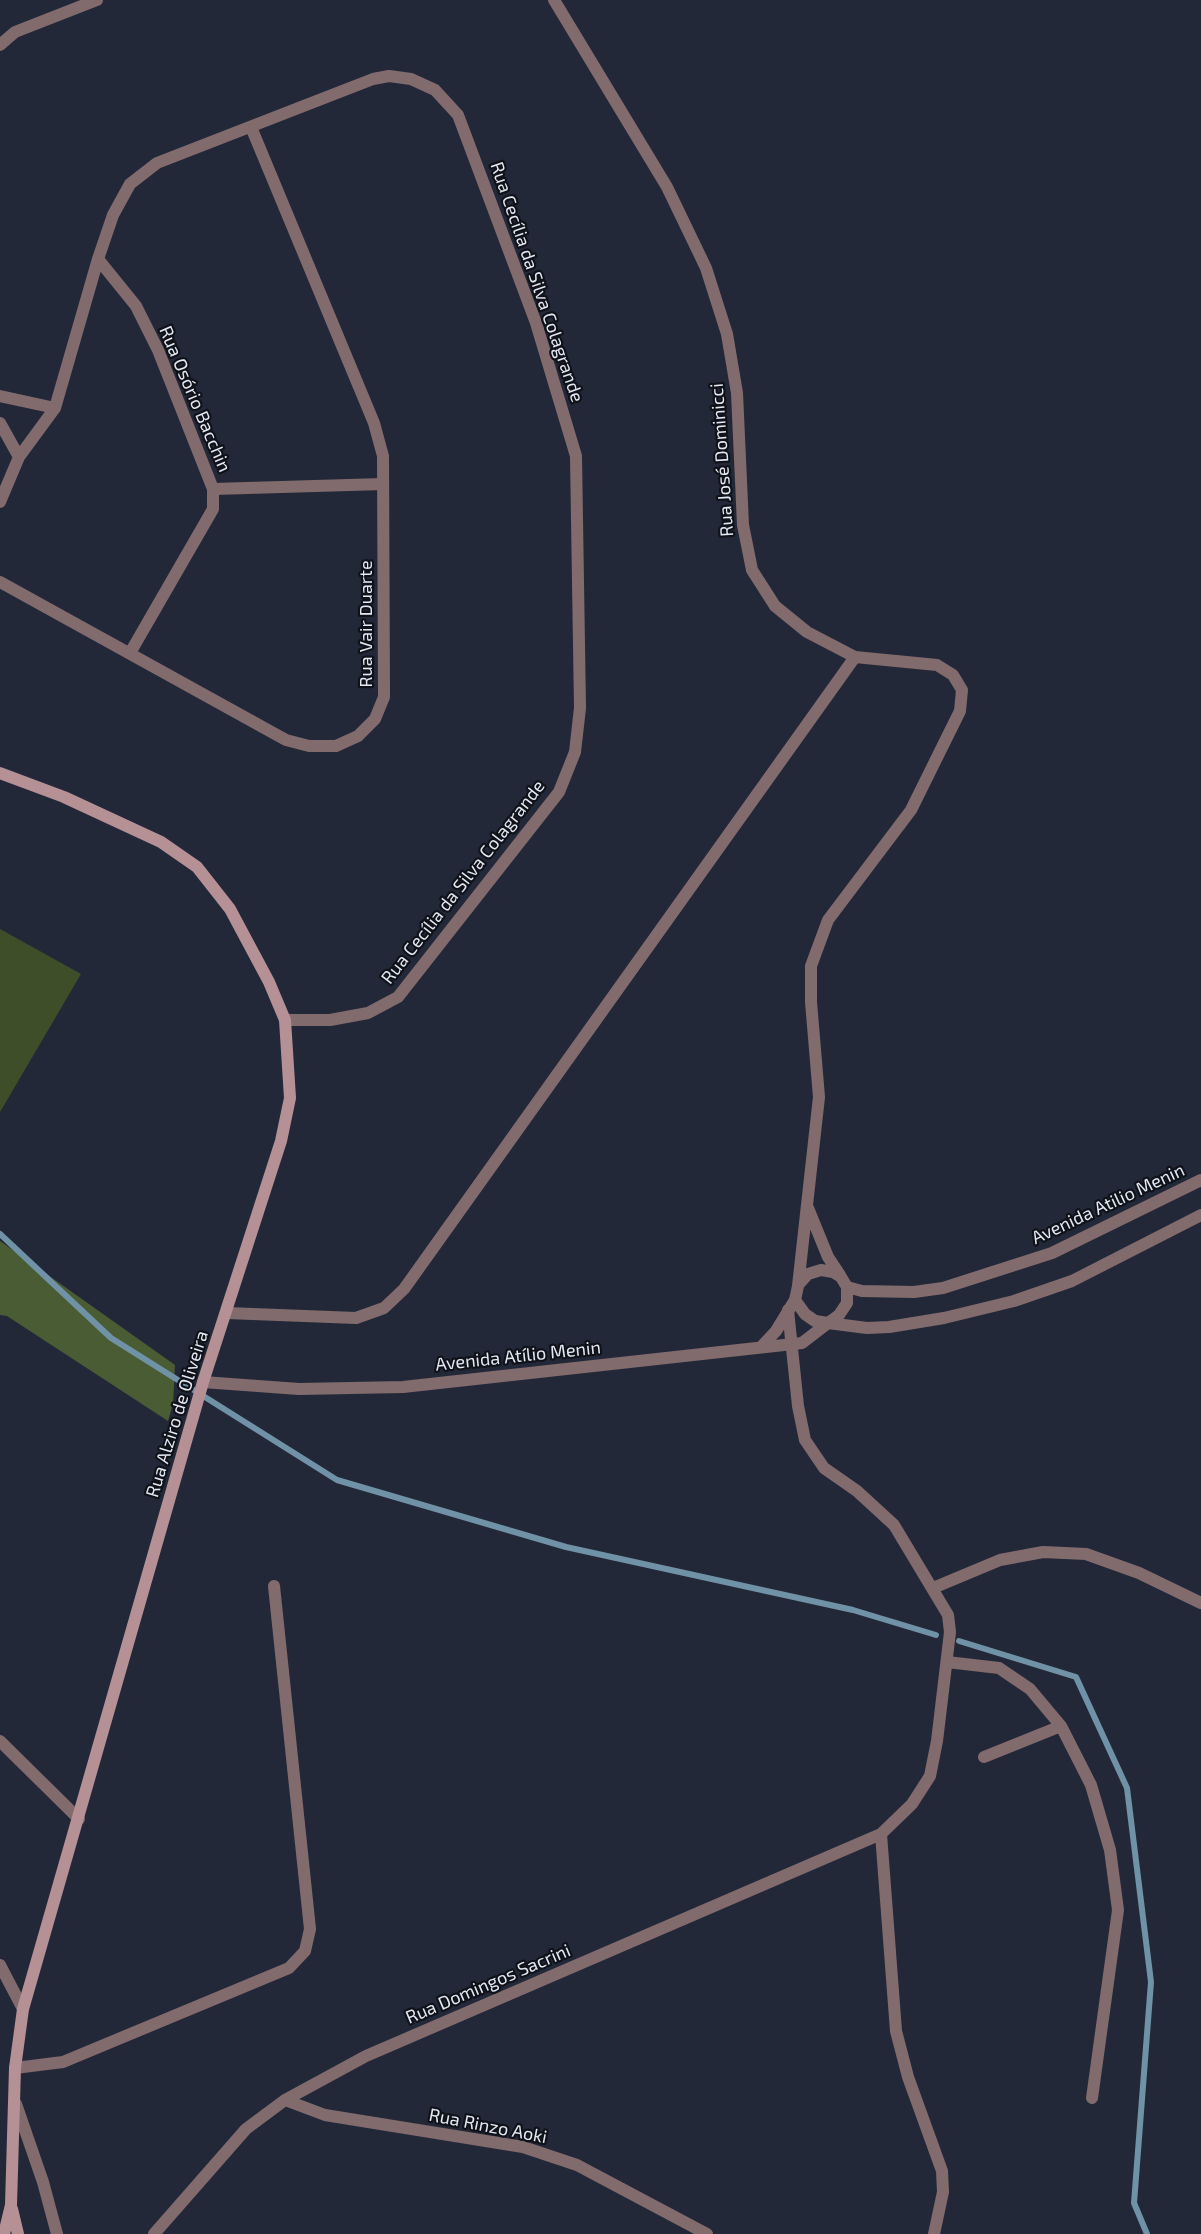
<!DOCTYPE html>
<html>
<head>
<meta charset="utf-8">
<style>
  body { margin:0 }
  canvas { display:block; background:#232839 }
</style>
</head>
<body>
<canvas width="1201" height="2234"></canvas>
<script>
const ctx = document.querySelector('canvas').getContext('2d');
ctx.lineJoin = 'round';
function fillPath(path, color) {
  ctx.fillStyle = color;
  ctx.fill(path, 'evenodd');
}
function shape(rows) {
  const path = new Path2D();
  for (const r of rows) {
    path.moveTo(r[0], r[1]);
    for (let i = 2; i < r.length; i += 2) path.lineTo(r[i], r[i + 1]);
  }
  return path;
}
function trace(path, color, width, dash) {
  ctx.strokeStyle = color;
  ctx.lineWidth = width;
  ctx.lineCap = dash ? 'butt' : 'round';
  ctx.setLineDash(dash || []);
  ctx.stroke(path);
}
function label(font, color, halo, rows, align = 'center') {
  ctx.font = font + ' "Exo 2",sans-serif';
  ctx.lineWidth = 4.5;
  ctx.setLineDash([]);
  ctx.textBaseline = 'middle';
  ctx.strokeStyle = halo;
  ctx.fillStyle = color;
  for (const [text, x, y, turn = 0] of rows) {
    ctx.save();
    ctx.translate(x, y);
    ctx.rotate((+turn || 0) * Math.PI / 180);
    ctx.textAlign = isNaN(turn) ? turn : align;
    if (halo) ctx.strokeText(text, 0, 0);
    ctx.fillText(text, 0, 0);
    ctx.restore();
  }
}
fillPath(shape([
  [0,929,81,974,0,1112]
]), '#3d4e29');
fillPath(shape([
  [0,1241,175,1365,173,1404,168,1421,7,1316,0,1315]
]), '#4a5c34');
trace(shape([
  [0,1234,111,1338,337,1480,566,1547,853,1610,936,1635],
  [959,1641,1076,1677,1127,1788,1151,1982,1134,2203,1147,2234]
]), '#7092a6', 6);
trace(shape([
  [213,489,383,484]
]), '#826b6d', 12);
trace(shape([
  [0,45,15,32,97,0],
  [98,259,136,306,158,350,213,489,213,509,130,653],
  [0,396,55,408],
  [0,423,19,457],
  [0,502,19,457,55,408,98,259,113,215,130,184,157,163,373,79,389,76,411,79,435,90,458,115,536,323,576,456,580,708,575,752,559,792,398,997,368,1013,330,1020,285,1020],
  [0,582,286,740,309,746,336,746,358,736,375,719,384,697,383,456,374,423,251,127],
  [227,1313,356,1318,384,1308,404,1289,855,657],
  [933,1588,1000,1560,1043,1552,1086,1554,1139,1573,1201,1603],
  [947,1662,999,1668,1030,1689,1061,1726,1091,1785,1110,1850,1118,1910,1092,2098],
  [0,1741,79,1819],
  [984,1757,1061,1726],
  [881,1834,896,2031,908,2077,942,2171,943,2192,934,2234],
  [0,1965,23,2009],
  [15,2068,63,2062,289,1968,305,1951,310,1929,274,1586],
  [285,2100,325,2115,523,2147,577,2165,707,2234],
  [16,2104,43,2182,57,2234],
  [154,2234,246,2129,285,2100,366,2056,881,1834,912,1804,930,1776,937,1741,950,1632,948,1615,894,1525,857,1491,824,1468,805,1440,798,1406,788,1310]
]), '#826b6d', 12);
trace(shape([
  [554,0,667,187,706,268,727,334,737,393,743,525,752,570,775,606,807,632,855,657,937,665,953,675,962,690,960,711,911,810,828,920,811,966,811,1002,819,1097,798,1286,795,1300,776,1331,761,1347],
  [808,1208,828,1257,840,1275],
  [798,1285,808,1274,821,1270,833,1272,841,1277,847,1287,862,1291,914,1292,943,1288,1052,1253,1201,1180],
  [795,1300,805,1314,815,1321,828,1323,839,1315,847,1303,847,1287],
  [203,1382,299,1389,403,1387,802,1343,828,1323,867,1328,889,1327,944,1318,1014,1301,1072,1281,1201,1215]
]), '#826b6d', 12);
trace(shape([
  [0,773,64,797,161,842,197,867,230,909,269,982,285,1020,290,1098,281,1141,203,1382,23,2009,15,2068,11,2205,4,2234],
  [12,2209,18,2234]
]), '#b59094', 12);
label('18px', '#e3e7f2', '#0f1219', [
  ["Rua Cecília da Silva Colagrande",537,282,71],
  ["Rua Osório Bacchin",195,399,67],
  ["Rua José Dominicci",722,460,-94],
  ["Rua Vair Duarte",366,624,-90],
  ["Rua Cecília da Silva Colagrande",463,882,-52],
  ["Avenida Atilio Menin",1108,1204,-25],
  ["Avenida Atílio Menin",518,1356,-6],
  ["Rua Alziro de Oliveira",177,1414,-73],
  ["Rua Domingos Sacrini",488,1984,-23],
  ["Rua Rinzo Aoki",488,2126,11]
]);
</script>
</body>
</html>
